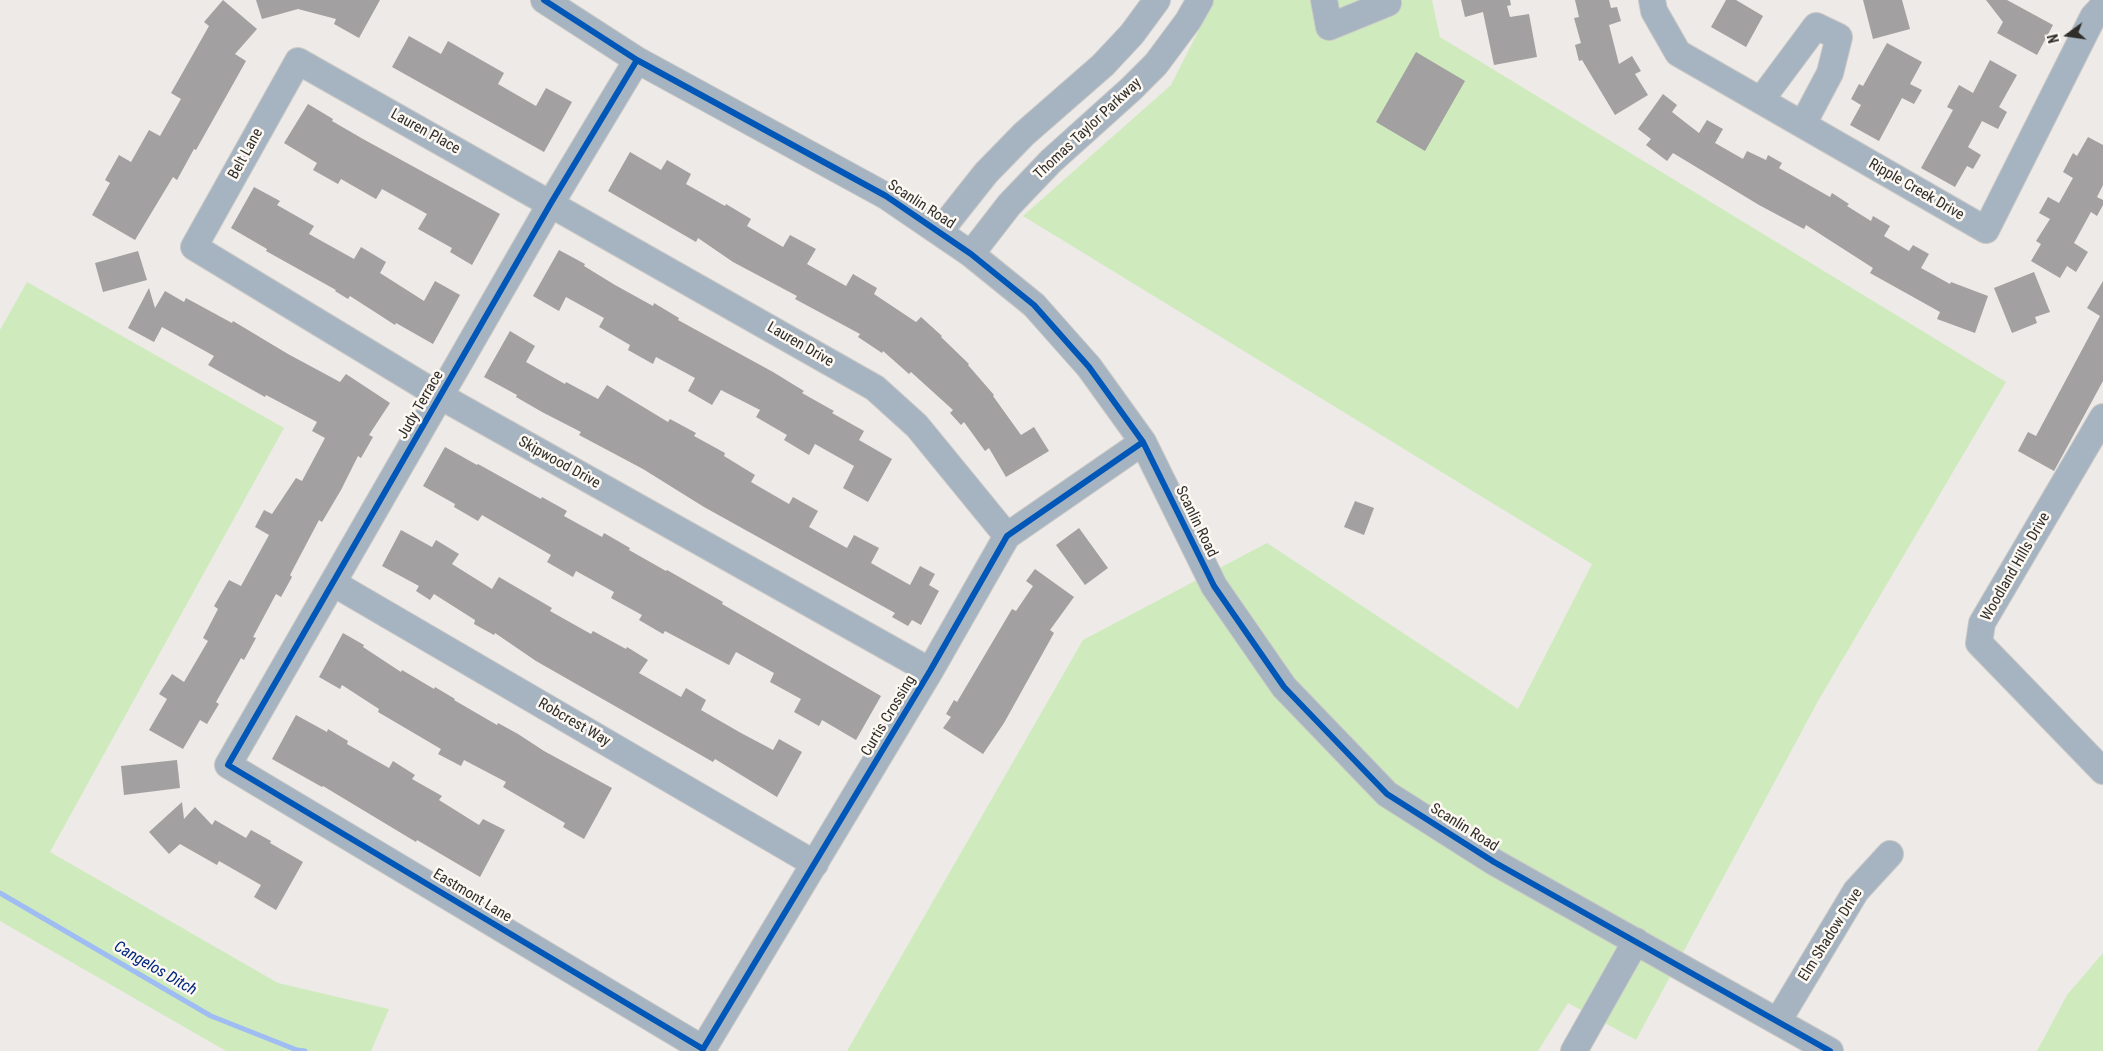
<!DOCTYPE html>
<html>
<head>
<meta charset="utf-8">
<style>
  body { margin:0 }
  #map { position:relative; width:2103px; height:1051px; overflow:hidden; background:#edeae7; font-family:"Roboto Condensed",sans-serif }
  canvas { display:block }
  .north { position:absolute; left:2043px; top:10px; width:50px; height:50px; -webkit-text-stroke:4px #fdf8f2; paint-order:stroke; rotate:256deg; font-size:14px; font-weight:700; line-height:20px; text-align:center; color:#2f2e2b }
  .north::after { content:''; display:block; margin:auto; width:18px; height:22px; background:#2f2e2b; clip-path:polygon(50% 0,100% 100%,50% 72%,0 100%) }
</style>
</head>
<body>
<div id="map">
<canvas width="2103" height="1051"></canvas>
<div class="north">N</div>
</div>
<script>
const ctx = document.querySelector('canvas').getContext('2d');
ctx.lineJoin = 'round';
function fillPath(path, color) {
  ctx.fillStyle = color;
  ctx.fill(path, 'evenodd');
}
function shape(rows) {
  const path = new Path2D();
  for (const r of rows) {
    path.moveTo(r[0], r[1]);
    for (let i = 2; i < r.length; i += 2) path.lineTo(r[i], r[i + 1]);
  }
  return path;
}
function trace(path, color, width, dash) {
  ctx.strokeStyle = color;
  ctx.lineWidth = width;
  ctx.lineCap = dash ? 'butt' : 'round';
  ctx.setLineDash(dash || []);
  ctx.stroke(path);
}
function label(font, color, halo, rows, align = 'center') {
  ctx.font = font + ' "Roboto Condensed",sans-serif';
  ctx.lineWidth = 5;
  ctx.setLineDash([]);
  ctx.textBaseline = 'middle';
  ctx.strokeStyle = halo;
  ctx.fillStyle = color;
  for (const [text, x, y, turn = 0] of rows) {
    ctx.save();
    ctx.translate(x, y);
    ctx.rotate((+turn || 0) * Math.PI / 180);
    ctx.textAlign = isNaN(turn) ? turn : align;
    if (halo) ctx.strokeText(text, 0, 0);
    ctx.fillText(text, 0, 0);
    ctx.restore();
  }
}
fillPath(shape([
  [1214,0,1432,0,1440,37,2006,382,1818,701,1636,1040,1568,1003,1538,1051,847,1051,1083,640,1267,543,1518,709,1592,564,1023,216,1171,85],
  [27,282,284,428,50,852,278,983,389,1009,371,1051,226,1051,0,921,0,330],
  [2103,953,2103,1051,2037,1051,2067,995]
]), '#cfebbe');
trace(shape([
  [0,893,211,1016,297,1050,305,1051]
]), '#9fbcf3', 5);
fillPath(shape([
  [223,0,257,29,235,54,246,61,196,150,194,149,177,180,173,177,135,240,92,215,110,183,105,180,119,155,131,162,149,130,160,136,181,99,171,93,209,26,204,22],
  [256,0,380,0,359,38,334,24,336,19,298,9,262,19],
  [1461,0,1510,0,1511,5,1507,6,1510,17,1529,14,1537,57,1494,65,1483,12,1465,17],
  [1575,0,1609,0,1611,8,1617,7,1621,21,1609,25,1619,64,1632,56,1641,71,1635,74,1648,95,1615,115,1582,60,1579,61,1575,45,1581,43,1574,18,1579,17],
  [1726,0,1736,0,1763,16,1746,47,1711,27],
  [1863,0,1902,0,1910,29,1873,39],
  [1986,0,2007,0,2053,25,2037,55,1997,33,2003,22],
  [409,36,441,54,448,41,504,73,498,84,536,106,546,88,572,102,544,152,392,67],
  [1887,43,1922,62,1910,84,1922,90,1914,104,1902,98,1879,141,1850,125,1861,105,1851,99,1859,84,1863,86],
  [1416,52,1465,81,1425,151,1376,122],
  [1990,60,2017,75,1999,107,2007,112,1998,129,1982,121,1968,147,1981,155,1973,169,1967,166,1955,187,1921,168,1953,110,1947,107,1959,85,1973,93],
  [1663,94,1677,105,1672,112,1699,133,1707,120,1723,129,1715,143,1743,159,1747,151,1766,160,1768,155,1782,163,1779,168,1830,197,1832,193,1849,204,1847,206,1871,221,1873,216,1890,226,1884,236,1909,251,1913,245,1929,254,1921,268,1950,284,1951,282,1988,296,1975,333,1937,319,1940,312,1870,273,1873,268,1806,225,1804,229,1759,205,1673,153,1667,161,1646,145,1651,139,1638,129],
  [308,104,333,119,332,121,363,139,500,214,472,265,450,252,452,248,418,229,427,214,382,189,376,199,341,179,338,184,313,170,317,163,284,143],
  [2088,137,2103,145,2103,185,2097,197,2103,200,2103,205,2097,216,2091,212,2074,243,2088,252,2076,272,2067,266,2060,278,2031,261,2041,244,2036,241,2050,219,2039,213,2048,197,2059,203,2073,178,2063,172,2073,153,2077,156],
  [630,152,661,170,667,160,691,174,686,184,725,206,726,204,751,219,747,226,783,247,790,235,816,249,807,264,846,286,853,274,877,288,874,294,916,322,921,317,942,336,941,337,969,364,968,365,994,395,993,396,1021,435,1034,427,1049,451,1006,477,989,448,985,451,964,422,961,425,950,413,953,410,911,372,909,374,883,351,882,353,858,337,860,334,795,299,797,296,733,262,698,238,696,242,608,191],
  [254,187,280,201,277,205,314,226,309,234,354,259,361,247,386,262,380,273,424,301,435,281,460,295,433,344,396,323,395,325,350,296,348,299,335,291,336,290,266,251,267,249,231,228],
  [559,250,585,264,584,266,615,285,653,306,654,303,679,318,678,320,773,372,804,391,802,393,834,411,832,413,864,431,859,440,892,459,868,502,843,488,854,466,815,444,809,455,784,440,787,435,756,417,760,410,721,390,712,405,688,391,695,378,656,357,653,364,628,350,630,345,599,327,604,318,566,297,559,311,533,296],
  [138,251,147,280,103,292,95,263],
  [2034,272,2050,312,2035,317,2037,323,2012,333,1994,288],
  [2103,281,2103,381,2054,471,2018,451,2028,432,2036,436,2100,316,2087,308],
  [149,288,155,308,165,291,184,302,186,298,232,323,233,321,288,354,340,382,346,374,390,403,369,435,373,437,361,458,358,456,341,490,322,522,319,520,290,575,292,577,281,597,276,594,253,637,256,638,244,660,241,658,216,702,219,704,207,724,200,720,183,749,149,730,167,699,159,694,172,674,184,682,208,641,203,638,218,609,214,606,229,580,241,586,269,535,255,527,264,510,272,514,296,478,302,481,325,438,312,431,317,422,266,395,265,397,208,365,214,356,162,327,154,342,128,328],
  [510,331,535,346,526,362,565,384,566,382,598,399,607,385,668,422,670,419,696,433,694,436,725,453,724,456,755,475,751,482,789,504,793,497,818,511,809,527,847,548,854,535,879,548,871,563,910,585,920,566,935,574,929,585,939,591,921,625,912,620,908,626,892,617,895,613,704,507,643,469,579,435,581,432,542,412,516,397,517,395,484,377],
  [445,447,477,465,478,464,541,499,542,497,567,511,564,516,602,537,604,533,630,548,629,550,666,571,667,570,723,602,722,604,881,696,856,740,822,720,819,726,794,712,801,699,770,682,774,673,736,652,729,665,665,631,663,634,639,620,642,615,611,598,614,592,576,571,573,577,547,562,551,555,482,515,478,521,454,507,455,504,423,486],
  [1355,501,1374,508,1364,535,1344,527],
  [1079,528,1108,568,1085,585,1056,545],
  [401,530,432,547,436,540,459,554,452,564,492,589,499,577,552,608,550,611,591,634,593,631,626,649,627,647,648,660,639,673,681,697,686,688,706,700,701,710,741,733,773,750,779,739,802,752,777,797,715,759,713,762,536,661,495,633,494,635,474,624,475,620,434,594,430,600,416,591,419,586,382,566],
  [1035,569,1074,597,1050,630,1054,633,1004,723,983,754,943,728,951,717,946,714,954,700,957,702,1012,609,1016,611,1033,586,1026,581],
  [343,633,364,645,363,647,401,672,402,670,434,689,435,687,455,699,454,700,497,725,498,723,518,734,544,751,612,788,584,839,563,827,565,823,503,787,506,782,464,760,461,766,438,754,441,749,378,712,379,709,342,685,340,689,319,677],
  [296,715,327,732,328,729,348,741,347,744,389,768,393,761,415,775,412,779,442,796,439,800,479,825,483,819,505,830,480,877,417,840,416,842,323,786,322,787,272,759],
  [177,760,180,788,124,795,121,766],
  [182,802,184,819,195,807,212,825,215,820,246,838,251,830,271,841,270,843,303,862,276,910,254,897,261,885,219,861,217,865,180,844,169,854,149,832]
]), '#a2a0a0');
const minor = shape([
  [544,0,637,60,886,196,971,254,1034,305,1089,367,1143,442,1214,586,1284,687,1387,794,1494,862,1830,1051],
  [1324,0,1329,27,1388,3,1387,0],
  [1652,0,1654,11,1678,53,1986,230,2093,17,2103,6],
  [637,60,551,203,228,765,703,1049,930,671,1007,536,1143,442],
  [1761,100,1816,26,1839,37,1830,73,1803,124],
  [940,231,986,173,1024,134,1103,65,1132,34,1157,0],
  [971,254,1009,205,1051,161,1131,89,1156,64,1188,21,1200,0],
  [2103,417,1982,623,1979,643,2103,771],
  [333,583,815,864],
  [930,671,440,396,194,247,298,61,875,388,917,426,1007,536],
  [1778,1021,1856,891,1890,854],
  [1574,1051,1636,941]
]);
trace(minor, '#cac8c6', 28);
trace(minor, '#a5b4c0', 26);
trace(shape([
  [544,0,637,60,886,196,971,254,1034,305,1089,367,1143,442,1214,586,1284,687,1387,794,1494,862,1830,1051],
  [637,60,551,203,228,765,703,1049,930,671,1007,536,1143,442]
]), '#0057b8', 6);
label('15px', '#2f2e2b', '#fdf8f2', [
  ["Thomas Taylor Parkway",1088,129,-43],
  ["Lauren Place",425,132,29],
  ["Belt Lane",246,154,-61],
  ["Ripple Creek Drive",1916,190,30],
  ["Scanlin Road",921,205,33],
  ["Lauren Drive",800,345,30],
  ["Judy Terrace",421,405,-60],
  ["Skipwood Drive",559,463,29],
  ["Scanlin Road",1196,522,64],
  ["Woodland Hills Drive",2016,567,-60],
  ["Curtis Crossing",889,716,-59],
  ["Robcrest Way",574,723,30],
  ["Scanlin Road",1464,828,32],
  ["Eastmont Lane",472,896,31],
  ["Elm Shadow Drive",1831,935,-58]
]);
label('italic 16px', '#002780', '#fdf8f2', [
  ["Cangelos Ditch",155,969,30]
]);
</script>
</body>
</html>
